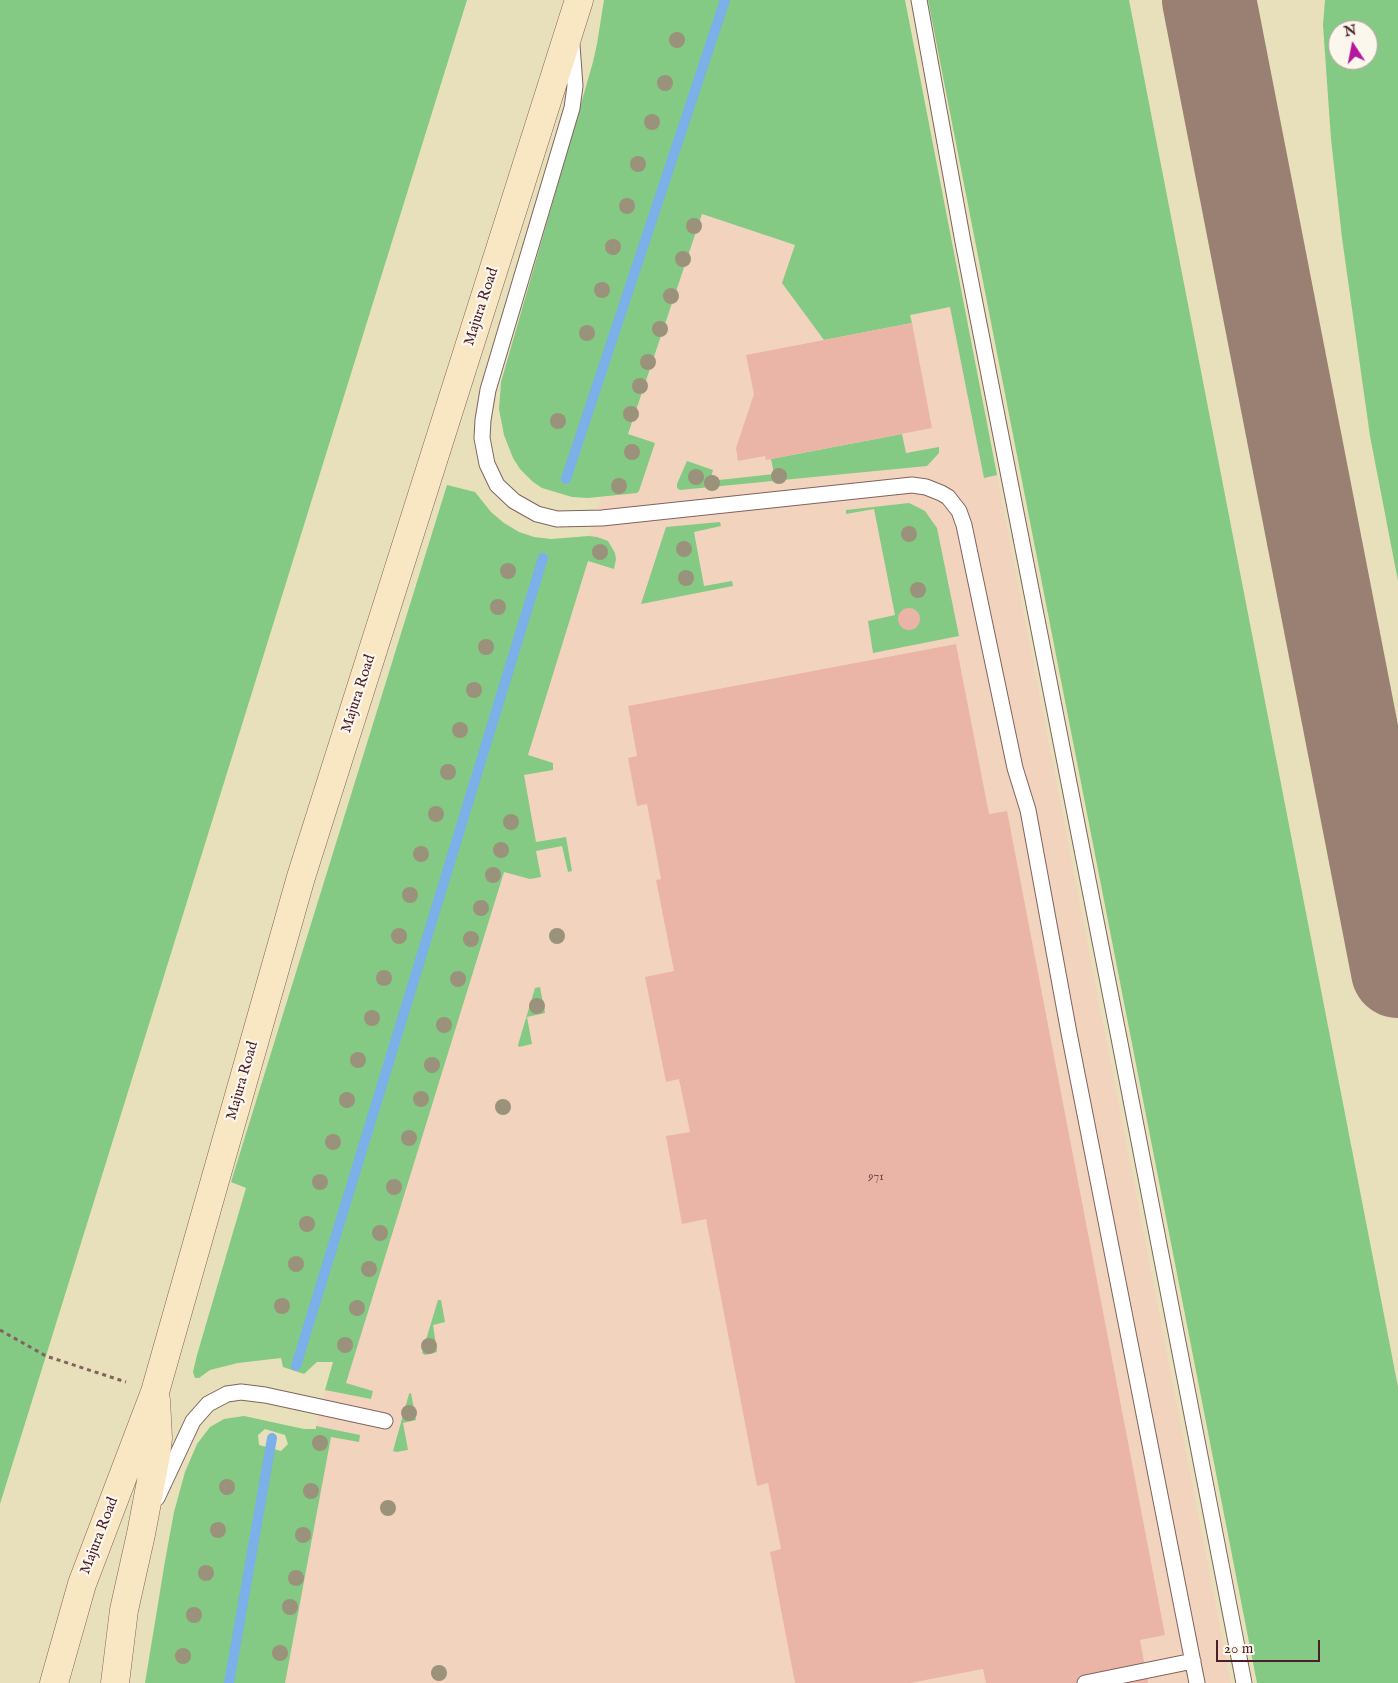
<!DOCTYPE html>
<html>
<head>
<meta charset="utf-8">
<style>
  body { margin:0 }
  #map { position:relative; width:1398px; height:1683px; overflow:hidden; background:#e8e0bb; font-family:"IM FELL English",serif }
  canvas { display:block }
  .north { position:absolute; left:1328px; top:20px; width:50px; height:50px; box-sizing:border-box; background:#fbf7ec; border:1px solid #b4a19f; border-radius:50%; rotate:349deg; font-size:14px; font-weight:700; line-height:20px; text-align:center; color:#4a1f2b }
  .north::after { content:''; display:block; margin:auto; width:18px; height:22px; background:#b5179e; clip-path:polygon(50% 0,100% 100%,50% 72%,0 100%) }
  .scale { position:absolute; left:1216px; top:1640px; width:104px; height:22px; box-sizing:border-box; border:2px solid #4a1f2b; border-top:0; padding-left:6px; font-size:15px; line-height:18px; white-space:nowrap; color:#4a1f2b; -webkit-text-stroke:4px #fbf7ec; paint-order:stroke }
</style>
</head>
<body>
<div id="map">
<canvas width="1398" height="1683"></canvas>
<div class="north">N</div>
<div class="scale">20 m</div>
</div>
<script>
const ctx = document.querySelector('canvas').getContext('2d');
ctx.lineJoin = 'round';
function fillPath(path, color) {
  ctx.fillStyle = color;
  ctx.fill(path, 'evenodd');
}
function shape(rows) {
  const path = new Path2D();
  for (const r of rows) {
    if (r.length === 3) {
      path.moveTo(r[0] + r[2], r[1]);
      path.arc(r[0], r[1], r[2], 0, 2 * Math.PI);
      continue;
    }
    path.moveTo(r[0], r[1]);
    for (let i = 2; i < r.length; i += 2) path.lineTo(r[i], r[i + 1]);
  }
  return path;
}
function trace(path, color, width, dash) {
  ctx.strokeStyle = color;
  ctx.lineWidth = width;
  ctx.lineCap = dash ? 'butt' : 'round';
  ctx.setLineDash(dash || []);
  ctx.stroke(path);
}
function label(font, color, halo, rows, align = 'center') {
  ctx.font = font + ' "IM FELL English",serif';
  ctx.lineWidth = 4.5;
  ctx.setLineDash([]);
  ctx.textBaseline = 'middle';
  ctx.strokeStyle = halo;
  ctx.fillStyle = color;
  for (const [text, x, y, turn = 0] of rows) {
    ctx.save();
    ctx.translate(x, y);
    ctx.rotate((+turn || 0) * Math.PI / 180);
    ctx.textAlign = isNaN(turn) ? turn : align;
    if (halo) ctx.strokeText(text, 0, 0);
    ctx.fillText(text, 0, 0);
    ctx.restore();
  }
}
fillPath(shape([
  [695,212,795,245,947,216,1231,1683,268,1683,316,1426,325,1390,601,497]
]), '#f2d4be');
fillPath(shape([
  [0,0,467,0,0,1504],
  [604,0,905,0,997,475,984,478,950,307,910,315,912,323,824,340,782,283,795,245,702,214,628,434,655,443,639,491,637,493,588,498,572,497,542,488,533,482,520,469,513,458,504,435,499,409,501,382,593,62,597,44],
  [928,0,1129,0,1398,1387,1398,1683,1257,1683],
  [1325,0,1398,0,1398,581,1370,436,1342,238,1331,139,1323,25],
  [1338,30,1368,30,1368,60,1338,60],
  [902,434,906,453,939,447,939,453,927,466,680,490,677,488,677,484,687,461,713,470,710,481,774,474,771,459],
  [447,485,475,492,491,512,504,523,519,532,534,537,551,539,589,536,597,537,608,541,615,553,616,559,614,569,588,561,528,755,553,763,553,770,524,775,536,842,566,837,572,871,568,872,562,846,536,851,541,877,530,879,504,872,346,1383,373,1391,371,1399,325,1390,333,1362,317,1362,304,1374,283,1367,281,1358,238,1363,210,1370,199,1378,195,1378,193,1372,197,1355,246,1188,231,1182],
  [909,503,925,511,937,528,959,636,873,653,868,621,895,615,874,509,846,514,846,510],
  [720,522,721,526,694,532,704,586,732,581,733,586,641,604,666,527],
  [540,987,545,1013,527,1017,532,1044,519,1047,518,1045,535,988],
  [438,1300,441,1300,445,1322,433,1325,437,1352,425,1355,422,1353],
  [411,1393,416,1420,403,1423,408,1450,396,1452,393,1451,409,1394],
  [244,1416,304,1429,316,1429,316,1426,360,1435,359,1442,331,1437,285,1683,145,1683,165,1561,174,1512,185,1472,197,1444,210,1427,224,1419],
  [265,1429,285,1435,288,1444,281,1451,259,1445,258,1435]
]), '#84c984');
trace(shape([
  [566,479,725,0],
  [296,1366,543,558],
  [229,1683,272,1438]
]), '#7cb0e9', 10);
trace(shape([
  [1209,0,1398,971]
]), '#998073', 94);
fillPath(shape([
  [912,323,932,428,766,460,765,456,738,461,736,448,754,394,746,355],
  [909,619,11],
  [956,644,989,814,1007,811,1165,1635,1140,1640,1148,1683,986,1683,983,1669,910,1683,795,1683,770,1552,781,1549,768,1483,757,1486,706,1219,682,1224,666,1136,690,1132,679,1079,666,1082,645,977,674,971,656,880,661,879,647,804,637,806,628,758,637,756,628,706]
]), '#eab5a7');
const lane = shape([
  [919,0,963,242,1119,1038,1244,1683],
  [572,45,575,86,572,108,488,390,483,420,482,438,487,464,497,485,514,501,537,514,557,519,602,518,912,485,926,487,941,493,948,497,959,511,964,525,1015,768,1028,810,1069,1033,1197,1683],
  [157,1498,193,1421,208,1404,227,1394,241,1392,265,1395,385,1421],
  [1085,1683,1193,1661]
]);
const secondary = shape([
  [54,1683,82,1584,155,1392,301,877,579,0],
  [115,1683,124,1610,141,1534,156,1455,158,1438,156,1400]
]);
trace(lane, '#81635d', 17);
trace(secondary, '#81635d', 29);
trace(shape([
  [0,1330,46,1356,126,1382]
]), '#81635d', 3, [4, 4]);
trace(lane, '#fff', 15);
trace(secondary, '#f9e7c3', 28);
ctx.fillStyle = '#9a927b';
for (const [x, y] of [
  [677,40],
  [665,83],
  [652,122],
  [638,164],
  [627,206],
  [694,226],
  [613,247],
  [683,259],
  [602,290],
  [671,296],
  [660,329],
  [587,333],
  [648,362],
  [640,386],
  [631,414],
  [558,421],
  [632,452],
  [779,476],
  [696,477],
  [712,483],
  [619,486],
  [909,534],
  [684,549],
  [600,552],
  [508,571],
  [686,578],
  [918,590],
  [498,607],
  [486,647],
  [474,690],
  [460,730],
  [448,772],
  [436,814],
  [511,822],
  [501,850],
  [421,854],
  [493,875],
  [410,895],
  [481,908],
  [399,936],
  [557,936],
  [471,939],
  [384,978],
  [458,979],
  [537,1006],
  [372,1018],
  [444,1025],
  [358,1060],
  [432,1065],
  [421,1099],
  [347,1100],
  [503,1107],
  [409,1138],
  [333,1142],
  [320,1182],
  [394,1187],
  [307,1224],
  [380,1233],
  [296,1264],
  [369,1269],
  [282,1306],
  [357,1308],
  [345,1345],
  [429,1346],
  [409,1413],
  [320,1443],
  [227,1487],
  [311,1491],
  [388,1508],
  [218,1530],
  [303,1535],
  [206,1573],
  [296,1578],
  [290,1607],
  [194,1615],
  [280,1653],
  [183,1656],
  [439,1673]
]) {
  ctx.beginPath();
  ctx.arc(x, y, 8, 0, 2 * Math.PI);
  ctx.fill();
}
label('12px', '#72444a', null, [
  ["971",876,1178]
]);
label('15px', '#4a1f2b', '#fbf7ec', [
  ["Majura Road",482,307,-72],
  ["Majura Road",359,694,-72],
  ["Majura Road",243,1081,-74],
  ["Majura Road",100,1536,-69]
]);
</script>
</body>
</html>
